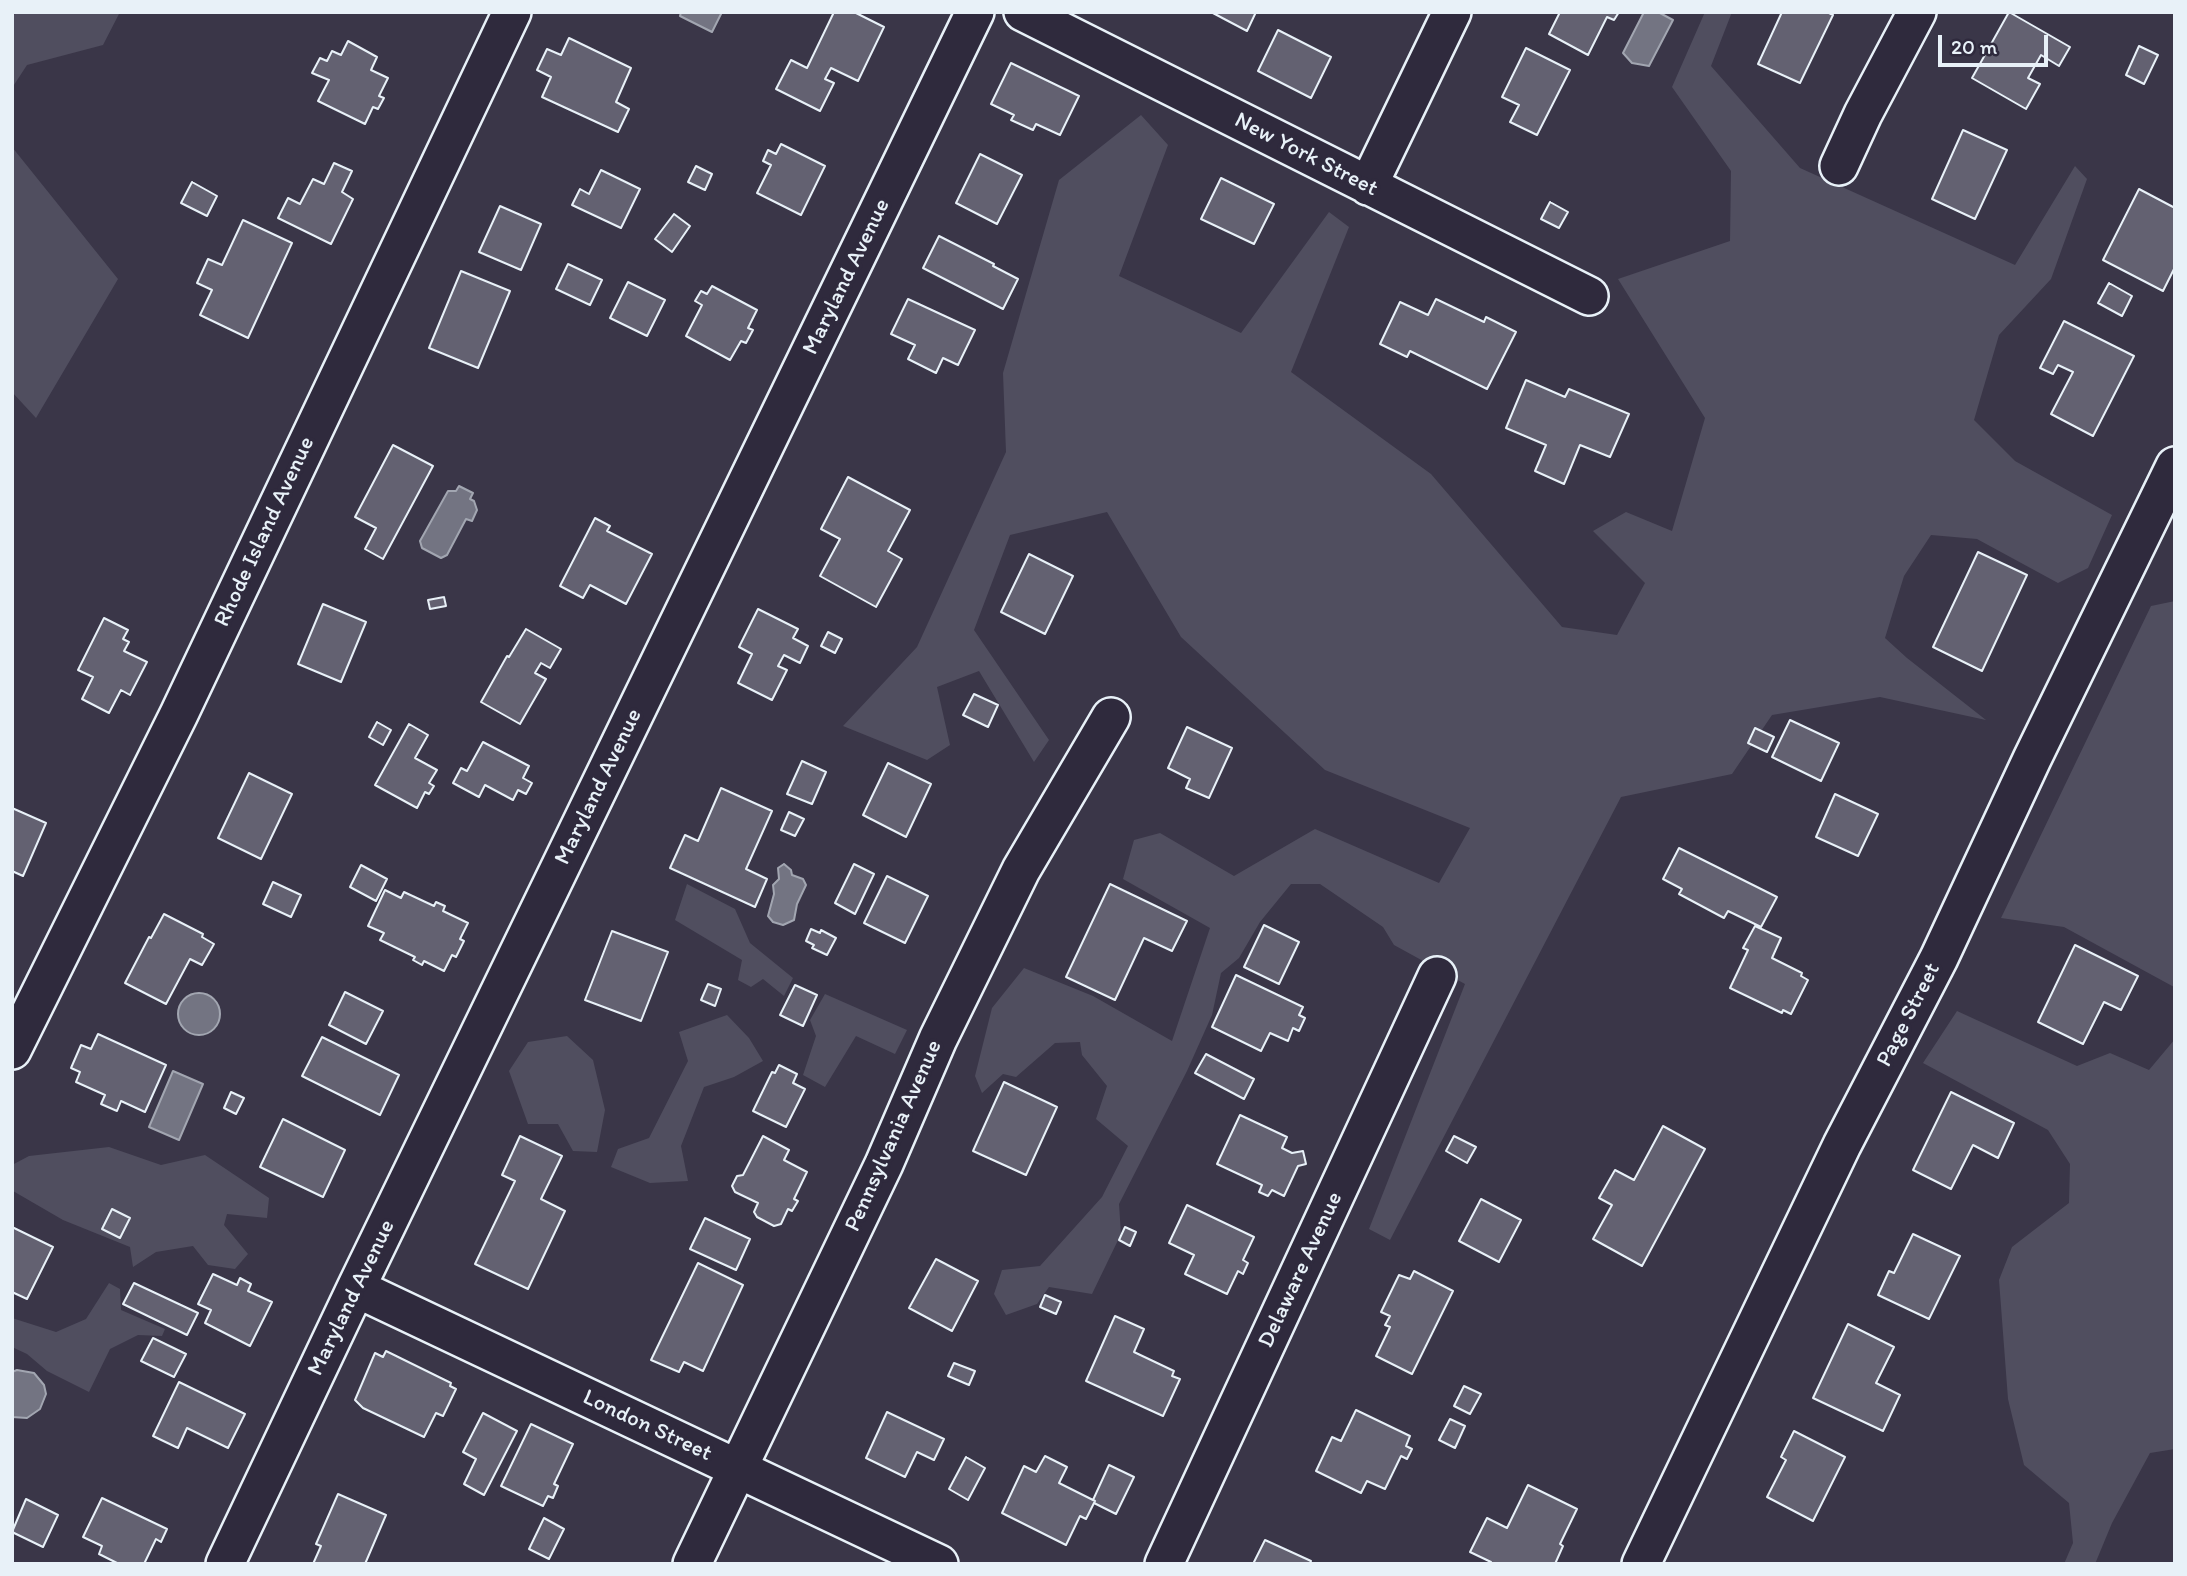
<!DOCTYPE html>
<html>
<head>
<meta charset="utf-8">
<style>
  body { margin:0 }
  #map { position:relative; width:2187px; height:1576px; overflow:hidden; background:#3a3648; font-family:Itim,sans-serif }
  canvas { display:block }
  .frame { position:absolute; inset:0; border:14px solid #e8f1f8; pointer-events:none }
  .scale { position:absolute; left:1938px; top:35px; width:110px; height:32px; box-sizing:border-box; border:4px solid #e8f1f8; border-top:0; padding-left:9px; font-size:21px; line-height:24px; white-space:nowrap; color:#e8f1f8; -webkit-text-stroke:5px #2f2a3d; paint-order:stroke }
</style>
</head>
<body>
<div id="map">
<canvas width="2187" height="1576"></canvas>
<div class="frame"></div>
<div class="scale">20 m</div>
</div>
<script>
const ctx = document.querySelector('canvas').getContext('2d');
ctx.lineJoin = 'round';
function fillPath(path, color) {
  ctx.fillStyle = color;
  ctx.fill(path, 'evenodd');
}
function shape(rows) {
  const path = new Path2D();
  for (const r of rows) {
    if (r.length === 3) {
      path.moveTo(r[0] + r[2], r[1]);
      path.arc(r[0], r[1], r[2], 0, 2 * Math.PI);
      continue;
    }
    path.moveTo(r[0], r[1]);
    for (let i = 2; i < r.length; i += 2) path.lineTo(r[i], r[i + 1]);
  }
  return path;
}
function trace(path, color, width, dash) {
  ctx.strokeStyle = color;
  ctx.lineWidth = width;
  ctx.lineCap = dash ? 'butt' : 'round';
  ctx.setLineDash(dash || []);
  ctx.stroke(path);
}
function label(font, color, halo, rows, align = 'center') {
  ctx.font = font + ' Itim,sans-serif';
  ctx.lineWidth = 7;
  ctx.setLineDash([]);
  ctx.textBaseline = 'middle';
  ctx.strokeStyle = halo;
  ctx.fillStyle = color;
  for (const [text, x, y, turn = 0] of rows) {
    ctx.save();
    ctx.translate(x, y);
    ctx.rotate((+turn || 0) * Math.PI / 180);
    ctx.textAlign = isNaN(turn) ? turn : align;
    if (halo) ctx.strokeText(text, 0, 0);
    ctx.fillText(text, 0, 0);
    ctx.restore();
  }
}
fillPath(shape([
  [22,12,120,12,103,45,27,65,12,88,12,15],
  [1705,12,1732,12,1711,66,1800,168,2015,265,2075,166,2087,179,2051,279,1999,335,1974,420,2015,461,2112,515,2088,568,2058,583,1977,539,1931,535,1904,576,1885,638,1907,658,1986,720,1880,697,1772,715,1732,774,1621,797,1390,1240,1369,1229,1465,984,1394,945,1383,927,1320,884,1291,884,1260,922,1239,958,1221,973,1212,1015,1187,1071,1119,1204,1121,1234,1092,1294,1049,1287,1037,1304,1006,1315,994,1294,1002,1270,1040,1266,1102,1197,1128,1146,1096,1119,1107,1086,1082,1055,1080,1042,1055,1043,1016,1077,1003,1074,982,1093,975,1076,992,1008,1024,968,1093,996,1172,1041,1210,928,1123,879,1134,840,1160,833,1234,876,1315,829,1439,883,1470,828,1325,770,1181,637,1107,512,1010,535,974,630,1049,740,1034,762,979,671,937,687,950,745,927,760,843,726,917,647,1006,452,1003,373,1059,180,1141,115,1168,145,1119,276,1241,333,1329,212,1349,227,1291,372,1431,474,1562,627,1617,635,1645,583,1593,531,1626,512,1672,531,1705,418,1618,279,1730,241,1731,171,1672,87],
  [12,147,118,279,36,418,12,392],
  [2175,601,2175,990,2174,987,2064,927,2001,918,2151,606],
  [687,884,735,909,750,943,793,978,784,996,763,979,751,987,738,980,742,960,675,920],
  [825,994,907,1030,895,1054,856,1036,825,1087,803,1075,816,1036,810,1020],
  [1957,1011,2077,1066,2110,1053,2149,1070,2175,1039,2175,1449,2150,1453,2112,1523,2095,1564,2064,1564,2073,1543,2069,1503,2024,1465,2008,1399,1999,1280,2012,1247,2069,1203,2070,1164,2048,1130,1923,1063],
  [727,1015,749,1038,763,1061,734,1077,704,1087,681,1146,688,1181,650,1183,611,1167,618,1149,649,1138,688,1061,679,1032],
  [567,1036,593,1060,605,1110,597,1152,573,1151,558,1124,528,1124,509,1071,528,1042],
  [109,1147,161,1165,205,1155,269,1198,267,1218,227,1214,224,1225,248,1254,235,1269,208,1265,193,1246,156,1252,133,1267,130,1247,63,1220,13,1191,12,1165,29,1156],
  [109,1283,120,1289,121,1310,165,1329,162,1336,138,1335,110,1349,89,1392,47,1371,27,1354,12,1347,12,1318,56,1332,86,1319]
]), '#504e5f');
const water = shape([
  [681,12,722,12,712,32,680,16,681,12],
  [1644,12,1658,12,1673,20,1649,66,1632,63,1623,53,1644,12],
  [459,486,473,493,470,499,474,501,477,510,472,521,466,519,447,555,441,558,422,548,420,541,448,491,456,491,459,486],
  [784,864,791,870,792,875,803,879,806,885,797,904,794,920,783,925,773,922,768,916,774,894,773,885,779,879,778,868,784,864],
  [199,1014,21],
  [173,1071,203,1084,179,1140,149,1127,173,1071],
  [17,1370,34,1373,44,1385,46,1394,40,1409,27,1418,12,1417,12,1372,17,1370]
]);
fillPath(water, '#737482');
trace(water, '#a2a6b1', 2);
const building = shape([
  [834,12,854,12,884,27,858,81,831,68,825,79,834,83,820,111,776,89,791,60,807,68,834,12],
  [1211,12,1256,12,1247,31,1211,12],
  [1560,12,1619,12,1614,20,1607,17,1588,55,1549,34,1560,12],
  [1782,12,1827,12,1833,15,1800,83,1758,64,1782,12],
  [2009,12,2070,47,2059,66,2041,55,2028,78,2040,84,2026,109,1972,78,2009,12],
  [1278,30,1331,57,1311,98,1258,71,1278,30],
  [569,38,631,68,616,102,629,109,618,132,542,97,551,77,537,70,547,49,561,55,569,38],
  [348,41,377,57,371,70,388,78,379,96,384,98,378,109,373,107,365,124,318,101,329,80,312,73,320,58,327,61,332,51,341,55,348,41],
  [2139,46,2158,55,2144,84,2126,75,2139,46],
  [1526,48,1570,70,1537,135,1510,122,1519,105,1502,97,1526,48],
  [1011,63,1079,96,1060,135,1036,124,1033,130,1011,120,1014,115,991,104,1011,63],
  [1963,130,2007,150,1975,219,1932,199,1963,130],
  [781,144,825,166,801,215,757,193,771,165,763,161,768,150,776,154,781,144],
  [980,154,1022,175,997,224,956,203,980,154],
  [334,163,352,171,342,192,353,199,331,244,278,218,288,198,300,204,313,179,324,184,334,163],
  [696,166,712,174,705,190,688,182,696,166],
  [601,170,640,189,621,228,572,205,580,189,589,194,601,170],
  [1221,178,1274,204,1254,244,1201,219,1221,178],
  [192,182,217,196,207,216,181,203,192,182],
  [2139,189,2175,208,2175,267,2163,291,2103,260,2139,189],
  [1550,202,1568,212,1559,228,1541,219,1550,202],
  [500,206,541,224,521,270,479,252,500,206],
  [674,214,690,226,672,252,655,239,674,214],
  [243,220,292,243,248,338,200,315,212,290,197,283,208,259,222,265,243,220],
  [939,236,994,264,993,266,1018,279,1003,309,923,268,939,236],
  [568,264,602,280,590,305,556,289,568,264],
  [461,271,510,291,478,368,429,348,461,271],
  [628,282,665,300,647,336,610,318,628,282],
  [2109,283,2132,296,2122,316,2098,303,2109,283],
  [712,286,757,310,748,328,753,330,746,343,741,341,730,360,686,336,702,305,695,301,701,291,707,294,712,286],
  [908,299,975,330,958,365,943,358,936,373,908,359,915,345,891,334,908,299],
  [1436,299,1484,322,1486,317,1516,332,1487,389,1410,351,1407,357,1380,344,1400,302,1428,315,1436,299],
  [2064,321,2134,356,2093,436,2051,414,2073,372,2058,365,2053,374,2040,368,2064,321],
  [1526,380,1565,397,1569,389,1629,414,1610,457,1580,445,1564,484,1535,471,1546,445,1506,428,1526,380],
  [393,445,433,466,383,559,365,549,376,528,355,517,393,445],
  [848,477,910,510,888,551,902,559,876,607,820,576,840,539,821,529,848,477],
  [595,518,610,526,607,531,652,554,626,604,590,585,583,598,560,586,595,518],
  [1978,552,2027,575,1982,671,1933,647,1978,552],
  [1029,554,1073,576,1045,634,1001,612,1029,554],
  [444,597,446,606,430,609,428,600,444,597],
  [323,604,366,622,341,682,298,664,323,604],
  [758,609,798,629,793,638,808,646,800,663,784,655,778,666,787,670,772,700,738,683,752,654,739,647,758,609],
  [104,618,128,630,123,639,129,642,124,651,147,662,130,695,121,690,109,713,82,699,93,677,78,670,104,618],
  [526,629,561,649,550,668,541,663,535,673,546,679,520,724,481,702,507,656,509,657,526,629],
  [828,632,842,639,835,653,821,646,828,632],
  [974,694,998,705,988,727,963,715,974,694],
  [1790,720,1839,743,1821,781,1772,757,1790,720],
  [377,722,391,730,383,745,369,737,377,722],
  [409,724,428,735,415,758,437,770,429,783,434,786,429,794,425,792,417,808,375,785,409,724],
  [1187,727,1232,748,1209,798,1186,788,1190,779,1168,768,1187,727],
  [1755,728,1774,737,1767,752,1748,743,1755,728],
  [483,742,529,766,523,778,532,783,526,794,518,790,513,800,485,785,479,797,453,783,461,768,467,771,483,742],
  [802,761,826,772,812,804,787,794,802,761],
  [888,763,931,784,906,837,863,815,888,763],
  [249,773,292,794,261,859,218,838,249,773],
  [721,788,772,811,746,869,767,879,755,907,670,868,685,835,698,841,721,788],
  [1835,794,1878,814,1858,856,1816,837,1835,794],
  [12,808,46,823,23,876,12,871,12,808],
  [789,812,804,819,795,836,781,830,789,812],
  [1679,848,1777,897,1761,927,1728,911,1724,918,1679,894,1682,889,1663,879,1679,848],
  [854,864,874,874,855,914,835,903,854,864],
  [361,865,387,879,376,901,350,887,361,865],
  [887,876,928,896,905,943,864,923,887,876],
  [273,882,301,895,291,917,263,904,273,882],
  [1110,884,1187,921,1172,951,1144,938,1115,1000,1066,977,1110,884],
  [385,890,401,898,404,892,434,906,436,902,445,906,443,911,468,923,460,939,464,941,456,957,452,955,444,971,424,961,422,965,413,960,415,957,380,940,384,933,368,926,385,890],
  [164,914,203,934,202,937,214,944,202,965,190,959,166,1004,125,983,149,937,151,938,164,914],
  [1264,925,1299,942,1279,984,1244,967,1264,925],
  [1755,926,1781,938,1772,958,1802,973,1801,976,1808,980,1791,1014,1783,1010,1782,1013,1730,988,1748,950,1743,948,1755,926],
  [811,929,820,933,821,930,836,938,827,955,812,948,814,945,806,941,811,929],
  [612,931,668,952,641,1021,585,1000,612,931],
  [2075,945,2138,976,2121,1010,2104,1002,2083,1044,2038,1022,2075,945],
  [1236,975,1303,1007,1299,1015,1305,1018,1299,1031,1293,1028,1288,1041,1270,1033,1261,1051,1212,1027,1236,975],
  [708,984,721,989,715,1006,701,1000,708,984],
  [795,985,817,995,803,1026,780,1015,795,985],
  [345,992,383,1011,366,1044,329,1025,345,992],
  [98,1034,166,1065,145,1112,121,1101,117,1111,101,1104,105,1095,76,1082,80,1072,71,1068,81,1045,91,1049,98,1034],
  [322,1037,399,1075,380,1115,302,1076,322,1037],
  [1206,1054,1254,1079,1244,1099,1195,1073,1206,1054],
  [779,1065,797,1074,793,1083,805,1089,786,1127,753,1111,772,1072,775,1073,779,1065],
  [1004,1082,1057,1107,1026,1175,973,1151,1004,1082],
  [231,1092,244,1098,236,1114,224,1108,231,1092],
  [1951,1092,2014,1123,1998,1158,1973,1145,1951,1189,1913,1170,1951,1092],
  [1240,1115,1287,1137,1282,1148,1292,1153,1303,1151,1306,1164,1298,1166,1284,1196,1272,1190,1268,1196,1259,1192,1262,1185,1217,1164,1240,1115],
  [283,1119,345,1150,323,1197,260,1167,283,1119],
  [1663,1126,1705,1149,1642,1266,1593,1239,1612,1205,1599,1198,1615,1170,1634,1180,1663,1126],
  [520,1136,562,1156,541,1199,565,1211,528,1289,475,1264,515,1181,502,1175,520,1136],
  [763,1136,789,1150,784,1160,807,1172,794,1199,798,1201,792,1211,788,1209,781,1224,774,1226,757,1217,754,1212,758,1203,735,1192,732,1186,737,1176,743,1175,763,1136],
  [1454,1136,1476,1147,1467,1163,1446,1151,1454,1136],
  [1481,1199,1521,1220,1499,1262,1459,1241,1481,1199],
  [1187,1205,1254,1237,1243,1260,1248,1263,1243,1274,1238,1271,1227,1294,1185,1274,1194,1255,1169,1243,1187,1205],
  [112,1209,130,1218,120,1238,102,1229,112,1209],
  [705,1218,750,1239,736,1270,690,1249,705,1218],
  [12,1227,53,1247,27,1299,12,1292,12,1227],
  [1125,1227,1136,1232,1130,1246,1119,1240,1125,1227],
  [1913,1234,1960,1256,1929,1319,1878,1295,1889,1271,1894,1273,1913,1234],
  [936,1259,978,1281,952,1331,909,1308,936,1259],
  [698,1263,743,1285,703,1371,684,1362,679,1372,651,1360,698,1263],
  [1414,1271,1453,1291,1412,1374,1376,1356,1390,1327,1385,1325,1390,1316,1381,1312,1399,1275,1410,1279,1414,1271],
  [213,1274,237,1285,240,1278,251,1284,248,1291,272,1302,250,1346,205,1323,211,1310,198,1304,213,1274],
  [134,1283,198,1313,187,1335,123,1304,134,1283],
  [1045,1295,1061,1302,1056,1314,1040,1307,1045,1295],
  [1115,1316,1144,1329,1134,1352,1174,1371,1172,1376,1180,1379,1163,1416,1086,1381,1115,1316],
  [1848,1324,1894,1347,1876,1383,1900,1395,1883,1431,1813,1398,1848,1324],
  [153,1338,186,1354,174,1377,141,1361,153,1338],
  [386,1351,451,1383,450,1386,456,1389,443,1416,436,1413,424,1437,363,1408,355,1400,375,1353,383,1357,386,1351],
  [954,1363,975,1371,969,1385,948,1376,954,1363],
  [179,1382,245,1414,228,1448,187,1428,178,1448,153,1436,179,1382],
  [1464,1386,1481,1394,1470,1414,1454,1406,1464,1386],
  [1356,1410,1410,1436,1406,1446,1412,1449,1407,1459,1401,1456,1385,1489,1367,1481,1361,1493,1316,1471,1332,1437,1341,1441,1356,1410],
  [887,1412,944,1439,934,1460,917,1452,905,1477,866,1458,887,1412],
  [483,1413,517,1431,484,1495,464,1484,476,1459,463,1452,483,1413],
  [1450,1419,1465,1426,1455,1448,1439,1440,1450,1419],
  [531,1424,573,1444,554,1484,558,1486,553,1498,548,1496,543,1506,501,1486,531,1424],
  [1794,1431,1845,1457,1813,1521,1767,1497,1786,1460,1781,1457,1794,1431],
  [1045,1456,1067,1467,1059,1483,1095,1501,1086,1519,1080,1516,1066,1545,1002,1513,1024,1466,1036,1472,1045,1456],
  [966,1457,985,1468,968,1500,949,1489,966,1457],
  [1109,1465,1134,1477,1116,1514,1094,1503,1095,1501,1093,1500,1109,1465],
  [1528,1485,1577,1509,1560,1544,1563,1546,1555,1564,1490,1564,1491,1562,1470,1552,1487,1518,1507,1528,1528,1485],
  [338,1494,386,1515,365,1564,313,1564,321,1546,316,1544,338,1494],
  [102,1498,167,1529,161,1542,156,1539,144,1564,119,1564,99,1554,102,1546,83,1537,102,1498],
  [26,1499,58,1515,43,1547,12,1532,26,1499],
  [544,1518,564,1529,549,1559,529,1549,544,1518],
  [1265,1540,1311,1561,1310,1564,1253,1564,1265,1540]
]);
fillPath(building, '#636171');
trace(building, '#e8f1f8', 2);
const street = shape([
  [1023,12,1589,296],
  [1839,166,1863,114,1917,12],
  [1368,186,1452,12],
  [12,1050,179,714,512,12],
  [356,1288,939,1564],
  [225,1564,356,1288,975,12],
  [692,1564,884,1164,938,1039,1021,870,1111,717],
  [1164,1564,1437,976],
  [1641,1564,1842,1145,1939,958,2032,759,2175,466]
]);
trace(street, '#e8f1f8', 42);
trace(street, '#2f2a3d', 37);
label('23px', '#e8f1f8', '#2f2a3d', [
  ["New York Street",1306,155,27],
  ["Maryland Avenue",847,277,-64],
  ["Rhode Island Avenue",265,532,-65],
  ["Maryland Avenue",599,787,-64],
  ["Page Street",1909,1015,-63],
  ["Pennsylvania Avenue",894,1136,-66],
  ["Delaware Avenue",1301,1270,-65],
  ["Maryland Avenue",352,1298,-64],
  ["London Street",647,1426,25]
]);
</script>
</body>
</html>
